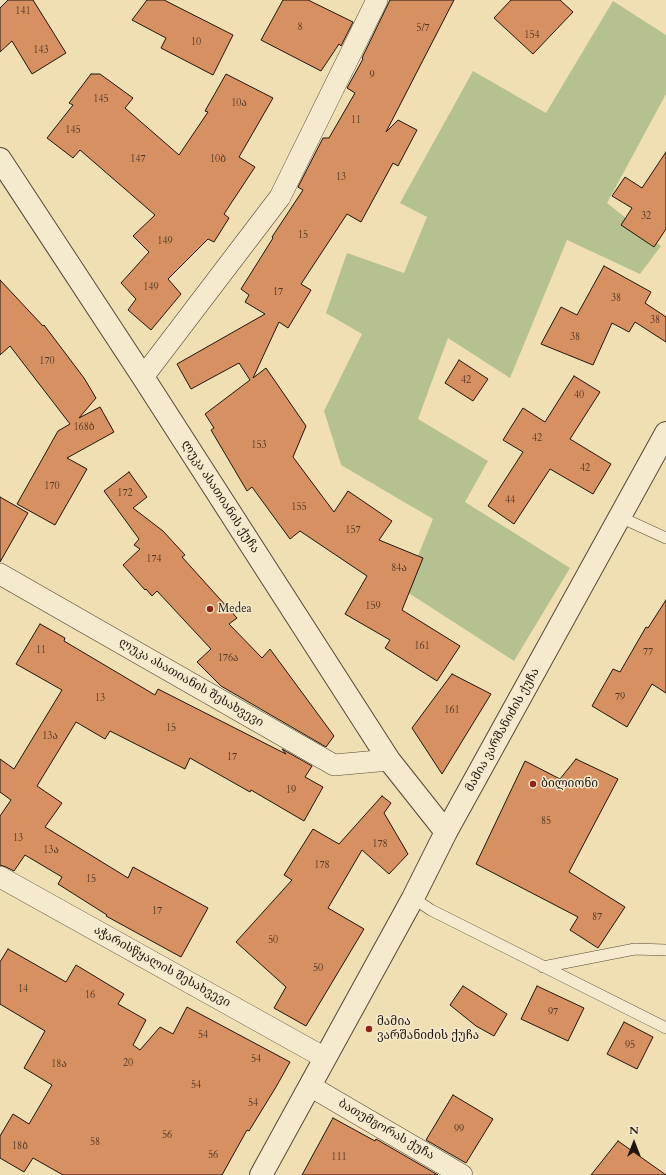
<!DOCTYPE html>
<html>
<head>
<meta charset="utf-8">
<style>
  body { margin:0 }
  #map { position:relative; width:666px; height:1175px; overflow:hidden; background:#f0dfb2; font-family:Cardo,serif }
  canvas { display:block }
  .north { position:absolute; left:614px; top:1123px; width:40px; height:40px; -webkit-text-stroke:3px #f5eacd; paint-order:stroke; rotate:0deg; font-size:11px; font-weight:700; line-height:16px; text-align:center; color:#20150e }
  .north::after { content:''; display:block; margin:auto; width:14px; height:18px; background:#20150e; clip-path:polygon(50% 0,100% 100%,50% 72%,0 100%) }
</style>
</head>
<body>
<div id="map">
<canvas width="666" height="1175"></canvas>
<div class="north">N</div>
</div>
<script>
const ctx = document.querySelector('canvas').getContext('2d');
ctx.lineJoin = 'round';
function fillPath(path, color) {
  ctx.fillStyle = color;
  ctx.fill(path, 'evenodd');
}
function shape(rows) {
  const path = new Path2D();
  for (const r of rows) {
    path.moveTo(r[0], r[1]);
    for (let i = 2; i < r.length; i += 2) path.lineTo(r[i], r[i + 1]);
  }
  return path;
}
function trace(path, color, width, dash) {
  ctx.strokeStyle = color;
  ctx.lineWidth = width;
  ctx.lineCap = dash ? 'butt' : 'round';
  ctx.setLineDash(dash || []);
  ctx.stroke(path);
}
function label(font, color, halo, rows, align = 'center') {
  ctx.font = font + ' Cardo,"Noto Serif Georgian",serif';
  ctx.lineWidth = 3;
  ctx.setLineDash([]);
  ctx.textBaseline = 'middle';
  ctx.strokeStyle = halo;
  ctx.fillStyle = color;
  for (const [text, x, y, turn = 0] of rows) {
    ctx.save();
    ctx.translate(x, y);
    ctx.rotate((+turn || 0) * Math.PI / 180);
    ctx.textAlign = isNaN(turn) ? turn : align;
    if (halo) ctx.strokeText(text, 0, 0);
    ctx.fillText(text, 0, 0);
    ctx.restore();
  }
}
fillPath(shape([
  [613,1,666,35,666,94,607,203,661,246,640,274,567,240,510,378,448,338,418,419,488,461,465,502,570,568,514,661,404,590,433,519,341,465,324,411,362,334,326,313,347,253,404,273,427,217,400,203,473,71,546,113]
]), '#b5c28f');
const building = shape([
  [8,0,33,0,66,53,32,74,12,41,0,52,0,8,8,0],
  [147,0,164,0,233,35,213,75,161,48,166,38,132,20,147,0],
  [283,0,308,0,353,22,341,46,339,44,321,71,261,40,283,0],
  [390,0,454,0,386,132,398,120,417,130,398,166,393,163,361,222,347,214,301,284,311,290,288,328,279,322,253,378,266,368,306,426,293,457,334,512,348,491,392,521,379,540,423,558,402,610,460,646,437,681,385,648,390,640,345,614,367,576,300,531,290,539,252,487,247,491,211,430,214,428,205,414,250,380,239,363,191,389,177,364,265,314,245,302,249,295,241,289,273,238,272,237,303,190,298,187,323,138,329,138,355,93,347,88,363,59,362,58,390,0],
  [511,0,560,0,573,12,533,54,494,18,511,0],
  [91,74,100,74,133,98,125,108,179,155,208,112,205,111,226,74,273,98,239,157,255,167,224,214,229,218,214,242,208,239,168,279,181,294,151,330,128,310,136,299,121,283,149,252,133,236,155,215,80,150,73,158,47,138,73,105,69,103,91,74],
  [666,152,666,229,654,247,621,225,632,208,612,196,625,177,642,188,666,152],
  [604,266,651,292,645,303,666,317,666,342,635,322,629,332,612,323,593,365,541,344,561,307,577,315,604,266],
  [0,280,43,326,44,325,84,378,96,398,79,418,100,407,114,432,67,458,87,469,55,525,17,504,58,431,70,424,10,346,0,355,0,280],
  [459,360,488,379,473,401,445,383,459,360],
  [574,376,600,392,570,439,611,464,593,494,550,469,514,524,488,506,523,452,503,440,523,408,545,422,574,376],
  [129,472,147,497,133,508,163,531,185,555,182,557,237,618,229,624,262,658,270,649,334,736,326,747,221,686,197,662,211,649,157,591,152,596,146,589,145,590,123,565,140,549,134,545,139,539,104,491,129,472],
  [0,497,28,513,0,562,0,497],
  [666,600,666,693,652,684,627,727,592,706,613,669,620,672,646,627,648,628,666,600],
  [40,624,65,638,64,641,155,695,158,689,286,754,282,749,312,766,305,777,323,787,304,821,251,790,250,792,190,758,185,769,110,731,105,739,76,722,37,786,62,803,45,827,128,878,133,867,208,908,181,957,106,916,107,915,58,884,62,877,25,855,14,871,6,867,0,865,0,816,11,800,0,792,0,759,14,769,62,690,16,664,40,624],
  [452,674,491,694,442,774,412,728,452,674],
  [576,759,618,779,569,872,625,907,598,948,570,930,578,917,476,864,525,761,560,779,576,759],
  [382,796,391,803,384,813,408,854,389,874,362,850,328,908,364,929,306,1026,274,1008,286,987,236,942,292,880,284,875,313,829,339,844,382,796],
  [8,949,66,982,76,965,124,994,118,1004,146,1020,133,1045,140,1050,160,1027,173,1034,187,1007,290,1062,276,1087,249,1131,247,1130,222,1175,63,1175,33,1158,24,1172,0,1158,0,1136,13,1114,29,1124,52,1085,24,1068,45,1031,0,1004,0,962,8,949],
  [463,986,507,1014,494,1036,476,1026,450,1005,463,986],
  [537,986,584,1008,568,1041,521,1019,537,986],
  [624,1022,653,1037,637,1069,607,1054,624,1022],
  [453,1095,493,1119,466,1163,426,1140,453,1095],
  [333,1118,375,1141,376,1139,438,1175,302,1175,333,1118],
  [618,1141,666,1175,591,1175,618,1141]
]);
fillPath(building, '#d69062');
trace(building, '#20150e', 1);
const service = shape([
  [620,517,666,538],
  [413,898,431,910,666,1028],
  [543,967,635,949,666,950]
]);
const minor = shape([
  [143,377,280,197,377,0],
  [0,574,334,765,389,760],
  [0,877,325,1058],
  [310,1086,462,1175]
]);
const tertiary = shape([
  [0,159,143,377,389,760,446,832],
  [261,1175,413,898,446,832,666,433]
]);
trace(service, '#544837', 12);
trace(minor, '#544837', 22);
trace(tertiary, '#544837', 24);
trace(service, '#f5eacd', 11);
trace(minor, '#f5eacd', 21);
trace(tertiary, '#f5eacd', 22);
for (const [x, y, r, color] of [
  [210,609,4,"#8f2418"],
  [533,784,4,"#8f2418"],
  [369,1029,4,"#8f2418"]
]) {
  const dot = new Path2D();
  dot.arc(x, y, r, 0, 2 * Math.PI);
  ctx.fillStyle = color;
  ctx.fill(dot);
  trace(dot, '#f5eacd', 1.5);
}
label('10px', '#4e3423', null, [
  ["141",23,12],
  ["8",300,28],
  ["5/7",423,29],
  ["154",532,36],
  ["10",196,43],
  ["143",41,51],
  ["9",372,76],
  ["145",101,100],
  ["10ა",239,104],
  ["11",356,121],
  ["145",73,131],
  ["147",138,160],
  ["10ბ",218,160],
  ["13",341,178],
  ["32",646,217],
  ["15",303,236],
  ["149",165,242],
  ["149",151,288],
  ["17",278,293],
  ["38",616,299],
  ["38",655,321],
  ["38",575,338],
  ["170",47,362],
  ["42",466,381],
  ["40",579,396],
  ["168ბ",84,428],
  ["42",537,439],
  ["153",259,446],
  ["42",585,469],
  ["170",52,487],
  ["172",125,494],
  ["44",510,501],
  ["155",299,508],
  ["157",353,531],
  ["174",154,560],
  ["84ა",399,569],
  ["159",373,607],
  ["161",422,647],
  ["11",41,651],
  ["77",648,653],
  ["176ა",228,659],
  ["79",620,698],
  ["13",100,699],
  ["161",452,711],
  ["15",171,729],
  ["13ა",50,737],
  ["17",232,758],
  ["19",291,791],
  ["85",546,822],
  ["13",18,839],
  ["178",380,845],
  ["13ა",51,851],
  ["178",322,866],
  ["15",91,880],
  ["17",157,912],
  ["87",597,918],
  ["50",273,941],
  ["50",318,969],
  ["14",23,990],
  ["16",90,996],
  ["97",553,1013],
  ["54",203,1036],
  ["95",630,1046],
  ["54",256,1060],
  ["20",128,1064],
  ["18ა",59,1065],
  ["54",196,1086],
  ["54",253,1104],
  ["99",459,1130],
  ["56",167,1136],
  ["58",95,1143],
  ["18ბ",20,1147],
  ["56",213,1156],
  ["111",339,1158]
]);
label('12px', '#20150e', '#f5eacd', [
  ["ლუკა ასათიანის ქუჩა",220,497,57],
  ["ლუკა ასათიანის შესახვევი",191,683,30],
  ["მამია ვარშანიძის ქუჩა",503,730,-61],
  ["აჭარისწყალის შესახვევი",162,967,29],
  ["ბათუმგორას ქუჩა",386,1130,30]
]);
label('12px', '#20150e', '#f5eacd', [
  ["Medea",218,609],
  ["ბილიონი",541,784],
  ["მამია",377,1022],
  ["ვარშანიძის ქუჩა",377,1036]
], 'left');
</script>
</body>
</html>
